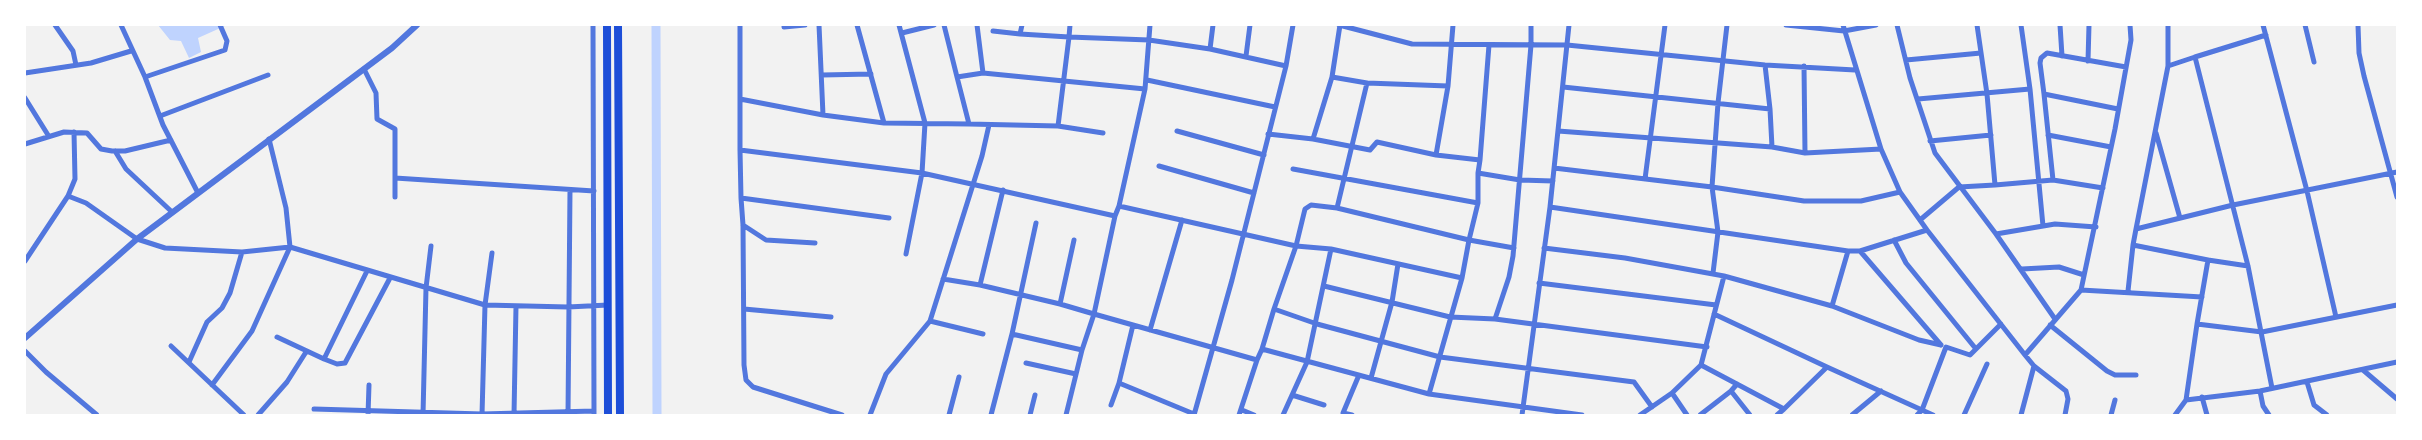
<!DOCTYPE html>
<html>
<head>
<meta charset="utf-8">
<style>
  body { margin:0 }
  #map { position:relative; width:2422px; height:440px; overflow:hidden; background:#f2f2f2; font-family:Figtree,sans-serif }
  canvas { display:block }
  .frame { position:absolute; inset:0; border:26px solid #fff; pointer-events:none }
</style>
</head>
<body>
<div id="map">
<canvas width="2422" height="440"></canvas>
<div class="frame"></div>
</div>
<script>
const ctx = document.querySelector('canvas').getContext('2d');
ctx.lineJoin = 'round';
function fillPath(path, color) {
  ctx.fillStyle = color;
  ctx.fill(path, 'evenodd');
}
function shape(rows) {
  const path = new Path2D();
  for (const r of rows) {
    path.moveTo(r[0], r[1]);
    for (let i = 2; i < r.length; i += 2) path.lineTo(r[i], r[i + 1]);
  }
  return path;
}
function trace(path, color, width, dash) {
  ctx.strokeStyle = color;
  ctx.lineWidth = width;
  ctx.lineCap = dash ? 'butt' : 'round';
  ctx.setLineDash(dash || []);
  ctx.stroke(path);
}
fillPath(shape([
  [158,25,227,25,198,38,201,52,189,58,181,41,170,40]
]), '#bfd3fe');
trace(shape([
  [656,25,657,415]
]), '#bfd3fe', 9);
trace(shape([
  [55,25,73,51,76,65],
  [121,25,145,77,163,125,198,193],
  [593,25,594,415],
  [740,25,740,99,823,115],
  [819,25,823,115,884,123,969,124],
  [857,25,884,123],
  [899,25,925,123,922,173,906,254],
  [944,25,957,77],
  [977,25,983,73],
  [1022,25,1020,34,1069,37,1058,126,1103,133],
  [1070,25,1069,37,1149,40,1210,49,1286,66,1293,25],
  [1150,25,1145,89,1119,206,1115,216,1094,314,1257,360,1262,349,1429,394,1582,415],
  [1339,25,1412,44,1567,45,1765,65,1855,70],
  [1340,25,1332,77,1367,83,1448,86],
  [1453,25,1448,86,1436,155,1480,160,1478,173,1520,180,1553,181],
  [1569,25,1550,207,1848,251,1860,251,1927,230],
  [1786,25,1844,31,1876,25],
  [1843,25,1881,149,1900,192,1927,230,2025,355,2034,366,2066,391,2068,399,2065,415],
  [1897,25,1910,78,1935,153,1996,234,2055,224,2096,227],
  [2021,25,2030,89,2043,226],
  [2060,25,2062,56],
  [2168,25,2168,66,2136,229,2233,205,2397,172],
  [2263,25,2307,191,2336,317],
  [2305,25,2314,62],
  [2358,25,2359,53,2364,76,2397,197],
  [784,27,805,25],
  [993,31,1020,34],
  [902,33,934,25],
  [1210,49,1213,25],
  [1246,56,1250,25],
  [2195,57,2266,35],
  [1906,60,1981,53],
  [2088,61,2089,25],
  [1765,65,1770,109],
  [1804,66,1805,153],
  [2168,66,2195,57,2248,266,2272,388],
  [364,69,376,93,377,119,395,129,395,197],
  [25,73,91,63,131,51],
  [822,75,871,74],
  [145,77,225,50,227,41,220,25],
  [1147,80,1275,107],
  [1563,87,1770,109,1772,147],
  [2044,94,2053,180],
  [25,98,48,135],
  [740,99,740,150,922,173,1115,216],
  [1918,99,2030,89],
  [2118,109,2044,94,2040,63,2041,58,2047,53,2126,67],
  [160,116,268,75],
  [1058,126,969,124,957,77,983,73,1145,89],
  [1177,131,1264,155],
  [1558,131,1772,147,1805,153,1881,149],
  [2156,133,2180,218],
  [1268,134,1313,139,1370,150,1377,142,1436,155],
  [2048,135,2111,147],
  [1313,139,1332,77],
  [1930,141,1991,135],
  [25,144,64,132,87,133,101,149,112,151,125,151,171,140],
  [740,150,741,198,889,218],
  [115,151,126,169,172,212],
  [1480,160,1489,45],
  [1159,166,1254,193],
  [1554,168,1712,187,1804,201,1861,201,1900,192],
  [1293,169,1478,203],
  [1478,173,1478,203,1469,240,1462,278,1331,249,1296,246,1305,209,1311,205,1337,208,1469,240,1514,248],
  [395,178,594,191],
  [1645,179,1665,25],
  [1995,185,2053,180,2103,188],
  [68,196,86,203,137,239,165,248,242,252,290,247,485,305,568,307,608,305],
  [741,198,743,225,744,365,746,380,753,387,842,415],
  [1119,206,1296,246,1274,309,1262,349],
  [1337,208,1367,83],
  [1920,220,1959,187,1995,185,1987,94,1977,25],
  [743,225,766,240,815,243],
  [2136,229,2133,245,2208,260],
  [1996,234,2055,319],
  [1894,240,1906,263,1976,349],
  [1544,248,1625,258,1724,276,1701,365],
  [1860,251,1941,345],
  [25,261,68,196,75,179,74,132],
  [2022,269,2059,267,2084,275],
  [1713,273,1718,232,1712,187,1718,103,1727,25],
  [1724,276,1832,306,1919,340,1941,345],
  [943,279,980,285],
  [1539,283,1716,305],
  [1324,286,1450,317,1495,319,1707,347],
  [2081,290,2202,297],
  [2128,291,2133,245],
  [1060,304,1074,240],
  [1832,306,1848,251],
  [744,309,831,317],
  [1274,309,1317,324,1440,357,1634,382,1652,407],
  [1714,314,1827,367],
  [1495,319,1509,277,1513,256,1531,45,1531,25],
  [930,321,983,334],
  [2197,324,2208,260,2248,266],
  [2050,325,2107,371,2115,375,2136,375],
  [1150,330,1182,220],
  [1012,334,1036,223],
  [277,337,324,359,337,364,345,363,390,278],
  [171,346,244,415],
  [25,351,46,372,97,415],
  [2025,355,2081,290,2115,129,2131,40,2130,25],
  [324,359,367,271],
  [189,362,207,322,222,308,230,293,242,252],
  [1026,363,1076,374],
  [2363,370,2397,399],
  [1371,378,1392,302,1398,264],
  [2307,382,2314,405,2327,415],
  [1119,383,1194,414],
  [1737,384,1731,391,1750,415],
  [212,385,252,331,290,247,286,208,269,139],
  [2260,391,2263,406,2269,415],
  [1672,393,1687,415],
  [1429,394,1462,278],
  [1292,395,1324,405],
  [2202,397,2207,415],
  [2186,400,2197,324,2262,332,2397,305],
  [1111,405,1119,383,1133,325],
  [314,409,482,414,594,411],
  [1242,410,1254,415],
  [258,415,287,382,306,352],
  [368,415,369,385],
  [423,415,426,288,431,246],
  [482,415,485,305,492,253],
  [514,415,516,306],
  [568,415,570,190],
  [870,415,886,374,930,321,982,156,989,125],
  [949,415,959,377],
  [991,415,1012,334,1082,350,1094,314,1060,304,980,285,1003,190],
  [1030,415,1035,395],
  [1066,415,1082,350],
  [1194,415,1232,280,1286,66],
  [1239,415,1257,360],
  [1283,415,1307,362,1331,249],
  [1352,415,1343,413,1359,375],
  [1522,415,1550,207],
  [1640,415,1672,393,1701,365,1784,409,1827,367,1933,415],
  [1700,415,1731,391],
  [1777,415,1784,409],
  [1852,415,1881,391],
  [1917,415,1922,410,1946,347,1970,355,2001,324],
  [1964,415,1987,364],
  [2021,415,2034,366],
  [2111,415,2115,400],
  [2175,415,2186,400,2260,391,2397,362]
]), '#5277de', 5);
trace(shape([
  [25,338,137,239,392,48,417,25]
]), '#5277de', 6);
trace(shape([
  [607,25,608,415],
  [618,25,620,415]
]), '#1d4ed8', 8);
</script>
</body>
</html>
